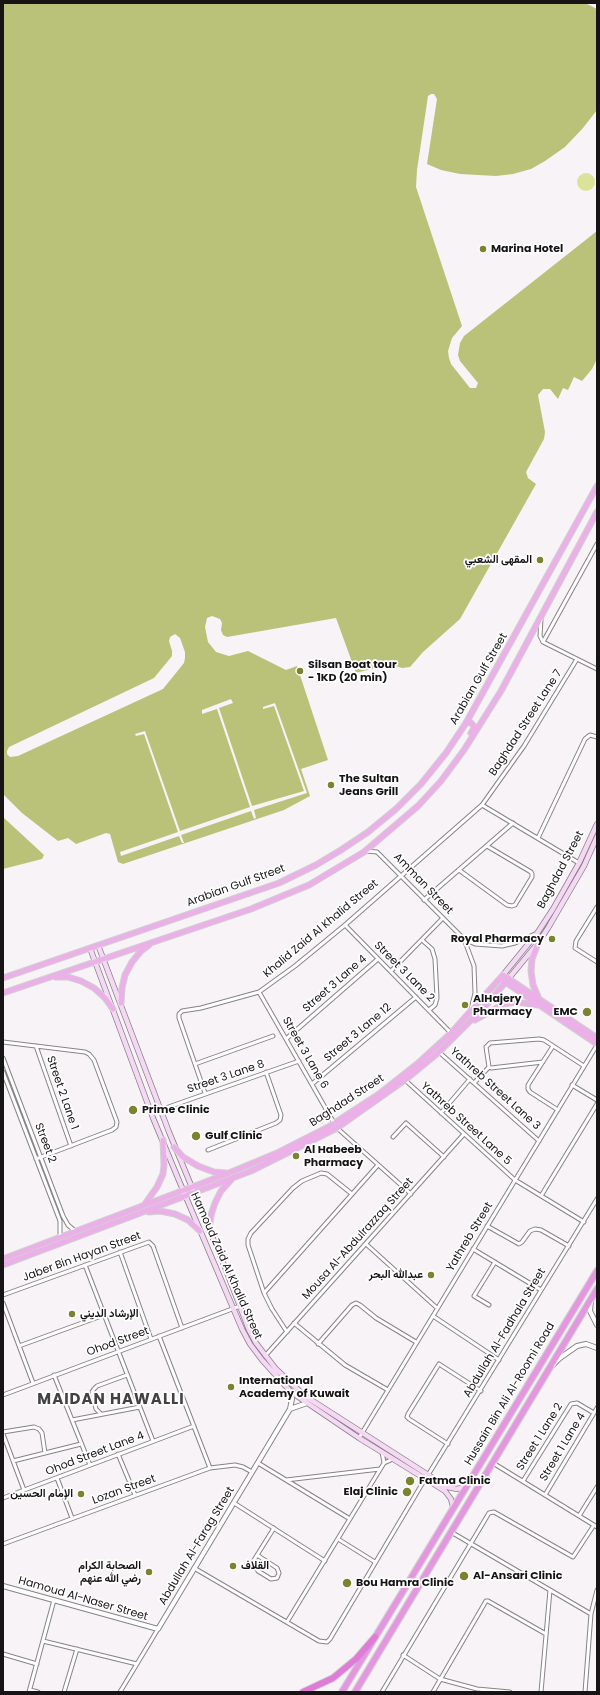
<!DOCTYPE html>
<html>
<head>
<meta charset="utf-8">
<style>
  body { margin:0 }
  #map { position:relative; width:600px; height:1695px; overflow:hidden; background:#f7f3f6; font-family:Poppins,sans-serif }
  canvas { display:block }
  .frame { position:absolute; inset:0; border:4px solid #161415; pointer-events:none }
</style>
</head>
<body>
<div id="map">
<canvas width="600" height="1695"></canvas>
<div class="frame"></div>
</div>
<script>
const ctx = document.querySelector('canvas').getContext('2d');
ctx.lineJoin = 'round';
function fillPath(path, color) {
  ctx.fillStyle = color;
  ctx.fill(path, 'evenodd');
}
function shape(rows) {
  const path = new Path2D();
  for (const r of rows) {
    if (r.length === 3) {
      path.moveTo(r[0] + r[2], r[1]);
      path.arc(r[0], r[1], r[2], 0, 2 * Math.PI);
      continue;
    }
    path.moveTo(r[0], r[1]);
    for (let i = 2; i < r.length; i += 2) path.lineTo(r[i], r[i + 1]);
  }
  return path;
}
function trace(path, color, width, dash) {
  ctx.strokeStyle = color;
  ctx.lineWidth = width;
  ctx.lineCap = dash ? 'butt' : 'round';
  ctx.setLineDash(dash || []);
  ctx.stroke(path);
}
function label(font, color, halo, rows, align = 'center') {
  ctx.font = font + ' Poppins,Vazirmatn,sans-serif';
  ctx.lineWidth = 3.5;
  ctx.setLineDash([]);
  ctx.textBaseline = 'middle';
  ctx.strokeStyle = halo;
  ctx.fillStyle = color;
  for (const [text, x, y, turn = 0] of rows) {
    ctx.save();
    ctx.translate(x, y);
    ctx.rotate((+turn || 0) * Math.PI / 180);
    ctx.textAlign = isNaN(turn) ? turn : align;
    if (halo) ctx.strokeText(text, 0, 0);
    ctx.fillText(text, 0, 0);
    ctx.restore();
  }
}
fillPath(shape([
  [586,182,9]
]), '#dbe39b');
fillPath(shape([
  [3,3,585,3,597,9,597,110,583,128,565,147,545,161,531,169,513,174,496,176,460,174,441,170,427,164,437,99,434,94,431,94,428,96,417,170,416,187,462,326,452,338,448,351,449,358,451,364,470,388,476,388,478,383,460,361,458,355,460,343,464,336,597,231,597,359,592,369,582,381,574,377,568,390,563,388,558,399,550,389,543,389,538,395,545,432,544,439,526,472,528,478,536,484,460,619,423,652,410,667,402,668,390,664,356,673,336,618,227,637,223,635,221,630,222,623,220,619,212,616,207,618,205,627,208,642,216,652,229,656,248,651,286,670,297,666,328,760,301,769,310,796,284,810,123,864,118,862,110,834,106,833,76,844,68,838,58,841,22,813,3,794],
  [175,634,180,638,185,652,185,658,184,663,163,689,18,756,10,757,7,754,7,751,9,747,154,678,172,656,172,651,169,641,170,637],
  [3,817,43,854,44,855,42,859,3,869]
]), '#bac279');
fillPath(shape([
  [231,699,233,703,219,708,252,806,304,791,274,706,263,709,263,707,275,703,307,793,254,810,256,818,254,819,251,811,181,835,184,843,182,843,179,836,121,856,120,852,178,832,144,734,136,736,135,734,145,731,180,831,250,807,217,709,202,714,202,710]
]), '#f7f3f6');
const minor = shape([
  [541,619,540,636,543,642,597,669],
  [543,642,597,544],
  [482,805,579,863],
  [538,838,585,739,590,735,597,737],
  [366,851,377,852,464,939,475,944,502,946,515,943,535,934],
  [459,870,507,905,512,906,515,905,532,877,532,874,531,872,487,846],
  [424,900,513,823],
  [597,907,576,941,575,948,597,962],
  [345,925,451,1033],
  [464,939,474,966,475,993,471,1009],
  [422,940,432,949,435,959,437,998,435,1005,429,1010],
  [391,971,442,919],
  [259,992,334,1123],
  [286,1039,378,959],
  [3,1042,85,1052,89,1054,94,1060,117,1122,116,1127,112,1130,36,1159],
  [36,1046,71,1146],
  [553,1046,528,1085,528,1089,530,1092,558,1110],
  [439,1052,539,1141],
  [3,1058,63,1216,68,1225,75,1231],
  [195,1064,273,1036],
  [489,1067,486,1047,490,1043,539,1039,544,1040,584,1066],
  [489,1067,491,1068,543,1062],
  [3,1072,60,1221,60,1237],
  [405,1080,515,1180,584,1222],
  [474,1083,489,1067],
  [312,1084,416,997],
  [572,1085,597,1100],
  [205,1093,179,1018,179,1014,182,1011,201,1008,259,992,295,966,345,925,482,805,524,746,577,659],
  [160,1110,299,1061],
  [441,1113,470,1079],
  [337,1128,411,1194],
  [393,1137,406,1123,444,1157],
  [208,1150,276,1123,280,1120,281,1115,266,1072],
  [541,1196,597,1104],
  [487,1226,519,1244,522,1242,530,1231,535,1229,541,1230,569,1246],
  [366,1244,437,1308],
  [473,1249,541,1290],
  [120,1252,151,1339],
  [85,1265,153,1441],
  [264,1293,378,1165],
  [3,1295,149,1242,153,1246,182,1328],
  [3,1303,33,1383],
  [489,1305,474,1296,495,1262],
  [433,1316,499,1360],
  [294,1323,345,1365,388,1390],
  [287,1332,272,1309,264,1293,248,1245,248,1239,251,1233,293,1188,302,1181,321,1173,327,1174,352,1194],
  [159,1336,210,1468],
  [318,1344,352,1305,356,1303,360,1305,376,1318,416,1342],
  [19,1346,104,1315],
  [265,1356,464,1134],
  [54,1375,90,1465],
  [3,1395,240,1306],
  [101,1414,96,1409,92,1392,94,1389,97,1386,127,1375],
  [72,1420,140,1407],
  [3,1432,34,1427,39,1429,42,1433,45,1453],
  [3,1434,24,1490],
  [359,1438,597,1045],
  [448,1444,409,1419,407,1417,408,1414,439,1364,481,1391],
  [382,1452,384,1463],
  [118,1454,135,1495],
  [13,1461,81,1444],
  [258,1463,350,1519],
  [493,1463,597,1527],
  [428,1475,597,1199],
  [57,1478,72,1518],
  [286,1480,380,1469],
  [523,1481,571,1404,577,1403,594,1413],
  [545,1495,597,1408],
  [3,1498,194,1426],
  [234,1503,325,1561],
  [579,1516,597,1487],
  [451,1532,591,1614],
  [338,1539,375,1562],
  [3,1544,210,1468,235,1465,243,1467,252,1472],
  [257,1555,277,1568,279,1573,277,1578,271,1579,258,1571,253,1563,254,1560,274,1528],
  [194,1568,319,1641,327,1642,330,1639,425,1479],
  [287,1622,384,1463,393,1459],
  [43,1641,137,1664],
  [3,1654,37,1664],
  [403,1655,440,1679,477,1689,510,1692],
  [30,1690,38,1692],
  [29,1692,54,1600],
  [64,1692,77,1649],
  [120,1692,158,1629],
  [382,1692,489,1513,494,1512,573,1557,594,1525],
  [433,1692,486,1601,488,1601,546,1634],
  [541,1692,550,1590],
  [585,1692,591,1614,597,1590]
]);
const tertiary = shape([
  [591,1301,590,1311,597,1325],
  [553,1365,560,1358,577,1346,586,1344,597,1348],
  [290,1409,307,1403],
  [3,1586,158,1629,290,1409,292,1399,291,1392]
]);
const secondary = shape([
  [98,945,169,1132,224,1265,249,1330,256,1343,276,1369,305,1396,447,1487,457,1489,465,1487],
  [90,948,153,1118,180,1183,242,1329,250,1344,262,1360,291,1392,359,1438,445,1491,451,1499,453,1507],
  [503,975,538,932,553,909,579,863,597,824],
  [509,978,538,943,548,928,584,866,597,837]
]);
const primary = shape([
  [466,723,470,722,473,725,474,728,471,733],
  [538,943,532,959,531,971,533,985,539,999],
  [56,977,68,977,81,981,94,988,105,998,113,1009],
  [3,978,279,883,316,865,341,850,368,832,396,809,421,784,446,753,466,723,597,486],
  [504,981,597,1044],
  [3,993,251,909,309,885,364,852,418,806,441,781,464,750,501,691,597,512],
  [121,1003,122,988,125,975,132,962,141,951,149,945],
  [475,1020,504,1004,516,1002,538,1005],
  [174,1147,183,1157,198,1166,214,1172,226,1173],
  [145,1204,157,1187,163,1174,164,1165,163,1140],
  [149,1212,160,1211,175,1214,188,1220,200,1231],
  [209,1230,211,1215,215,1203,221,1191,231,1180],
  [3,1259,229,1173,277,1153,330,1126,379,1094,417,1064,451,1033,503,975,597,1038],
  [3,1265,251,1171,337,1128,405,1080,439,1052,488,1003,509,978]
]);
const trunk = shape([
  [342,1692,597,1271],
  [355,1692,597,1289]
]);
const motorway = shape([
  [303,1692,333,1678,356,1659,375,1637]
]);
trace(minor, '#878487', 5);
trace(tertiary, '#878487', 6);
trace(secondary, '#878487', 6);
trace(primary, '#d0d0d0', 7);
trace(trunk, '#d0d0d0', 8);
trace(motorway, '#d0d0d0', 8);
trace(minor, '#fff', 3);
trace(tertiary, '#fff', 4);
trace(secondary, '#f5d8f3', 4.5);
trace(primary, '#ebb0e8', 5);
trace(trunk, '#e496e0', 5.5);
trace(motorway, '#de7cd8', 6);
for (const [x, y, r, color] of [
  [483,249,4,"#7c832f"],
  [540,560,4,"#7c832f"],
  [300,671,4,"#7c832f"],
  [331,785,4,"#7c832f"],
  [552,939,4,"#7c832f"],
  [465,1005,4,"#7c832f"],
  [587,1012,5,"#7c832f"],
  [133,1110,5,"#7c832f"],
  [196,1136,5,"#7c832f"],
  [296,1156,4,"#7c832f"],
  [431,1275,4,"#7c832f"],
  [72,1314,4,"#7c832f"],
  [231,1387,4,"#7c832f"],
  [410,1481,5,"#7c832f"],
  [407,1492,5,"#7c832f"],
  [81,1494,4,"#7c832f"],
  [233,1566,4,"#7c832f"],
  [149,1572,4,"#7c832f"],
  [464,1576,5,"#7c832f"],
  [347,1583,5,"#7c832f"]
]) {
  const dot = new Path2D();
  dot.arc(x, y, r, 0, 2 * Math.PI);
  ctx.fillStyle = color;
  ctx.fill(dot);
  trace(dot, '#fff', 1.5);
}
label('bold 11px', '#161415', '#fff', [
  ["Marina Hotel",491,249],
  ["المقهى الشعبي",532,560,"right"],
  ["Silsan Boat tour",308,665],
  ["- 1KD (20 min)",308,678],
  ["The Sultan",339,779],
  ["Jeans Grill",339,792],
  ["Royal Pharmacy",544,939,"right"],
  ["AlHajery",473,999],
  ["Pharmacy",473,1012],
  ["EMC",578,1012,"right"],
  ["Prime Clinic",142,1110],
  ["Gulf Clinic",205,1136],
  ["Al Habeeb",304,1150],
  ["Pharmacy",304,1163],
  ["عبدالله البحر",423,1275,"right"],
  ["الإرشاد الديني",80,1314],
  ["International",239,1381],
  ["Academy of Kuwait",239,1394],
  ["Fatma Clinic",419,1481],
  ["Elaj Clinic",398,1492,"right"],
  ["الإمام الحسين",73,1494,"right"],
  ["الصحابة الكرام",141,1566,"right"],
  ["رضي الله عنهم",141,1579,"right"],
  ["القلاف",241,1566],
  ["Al-Ansari Clinic",473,1576],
  ["Bou Hamra Clinic",356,1583]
], 'left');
label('11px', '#161415', '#fff', [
  ["Arabian Gulf Street",479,679,-60],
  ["Baghdad Street Lane 7",526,723,-57],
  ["Baghdad Street",561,870,-62],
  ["Amman Street",423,884,46],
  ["Arabian Gulf Street",236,886,-20],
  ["Khalid Zaid Al Khalid Street",321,929,-40],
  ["Street 3 Lane 2",404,972,45],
  ["Street 3 Lane 4",335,984,-41],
  ["Street 3 Lane 12",358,1033,-40],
  ["Street 3 Lane 6",305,1053,60],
  ["Street 3 Lane 8",226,1077,-19],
  ["Yathreb Street Lane 3",495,1089,42],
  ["Street 2 Lane 1",62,1093,71],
  ["Baghdad Street",347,1101,-33],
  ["Yathreb Street Lane 5",466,1124,42],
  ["Street 2",45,1143,69],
  ["Yathreb Street",470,1237,-59],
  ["Mousa Al-Abdulrazzaq Street",358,1239,-48],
  ["Jaber Bin Hayan Street",82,1257,-20],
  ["Hamoud Zaid Al Khalid Street",226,1266,66],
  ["Abdullah Al-Fadhala Street",505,1333,-59],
  ["Ohod Street",118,1342,-20],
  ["Hussain Bin Ali Al-Roomi Road",510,1394,-59],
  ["Street 1 Lane 2",540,1437,-58],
  ["Street 1 Lane 4",563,1447,-59],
  ["Ohod Street Lane 4",95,1454,-21],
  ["Lozan Street",124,1490,-20],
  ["Abdullah Al-Farag Street",197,1546,-59],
  ["Hamoud Al-Naser Street",83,1599,16]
]);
ctx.letterSpacing = '1px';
label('bold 15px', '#444143', '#fff', [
  ["MAIDAN HAWALLI",111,1400]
]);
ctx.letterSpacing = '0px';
</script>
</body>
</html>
